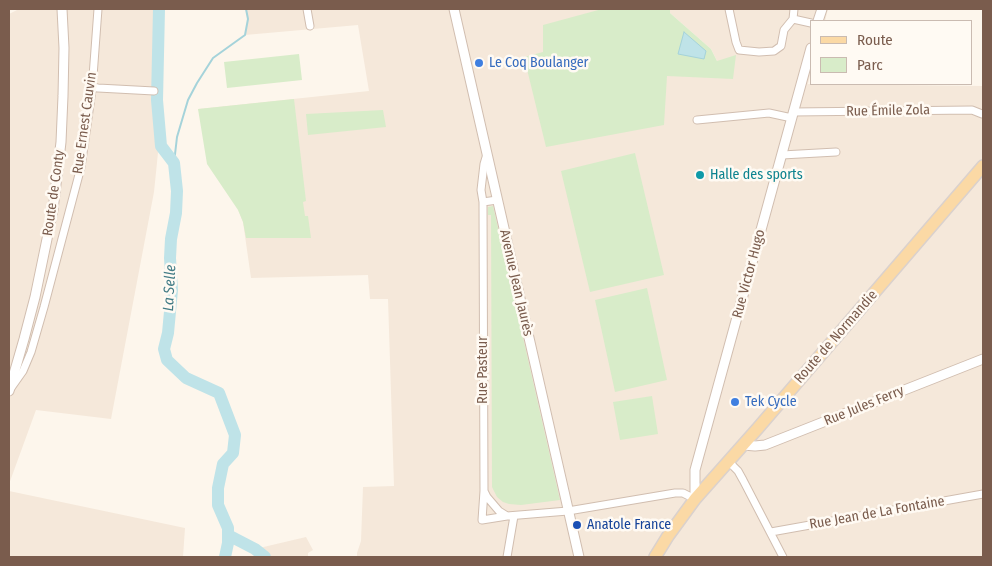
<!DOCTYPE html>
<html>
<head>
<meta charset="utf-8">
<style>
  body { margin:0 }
  #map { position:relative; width:992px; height:566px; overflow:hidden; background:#fdf6ec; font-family:"Fira Sans Condensed",sans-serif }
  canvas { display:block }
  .frame { position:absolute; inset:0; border:10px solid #7a5c4d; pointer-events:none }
  .legend { position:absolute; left:810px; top:20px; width:162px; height:65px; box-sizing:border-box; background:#fffaf3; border:1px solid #cabbb1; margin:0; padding:6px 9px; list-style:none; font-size:15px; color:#7a5c4d }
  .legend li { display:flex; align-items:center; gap:10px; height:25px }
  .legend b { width:25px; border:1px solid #cabbb1 }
</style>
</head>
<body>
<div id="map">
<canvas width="992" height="566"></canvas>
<div class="frame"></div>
<ul class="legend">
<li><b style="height:6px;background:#fbd9a5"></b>Route</li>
<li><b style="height:14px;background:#d8ecc9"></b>Parc</li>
</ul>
</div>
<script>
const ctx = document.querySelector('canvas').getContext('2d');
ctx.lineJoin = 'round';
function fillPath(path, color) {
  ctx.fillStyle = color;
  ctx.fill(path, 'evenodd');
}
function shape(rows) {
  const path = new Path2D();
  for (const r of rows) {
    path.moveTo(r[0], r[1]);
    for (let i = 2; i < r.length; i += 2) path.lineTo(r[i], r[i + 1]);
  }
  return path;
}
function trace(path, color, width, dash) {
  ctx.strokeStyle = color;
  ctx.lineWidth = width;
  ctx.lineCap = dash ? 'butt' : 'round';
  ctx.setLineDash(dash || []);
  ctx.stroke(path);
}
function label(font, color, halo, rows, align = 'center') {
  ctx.font = font + ' "Fira Sans Condensed",sans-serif';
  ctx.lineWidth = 5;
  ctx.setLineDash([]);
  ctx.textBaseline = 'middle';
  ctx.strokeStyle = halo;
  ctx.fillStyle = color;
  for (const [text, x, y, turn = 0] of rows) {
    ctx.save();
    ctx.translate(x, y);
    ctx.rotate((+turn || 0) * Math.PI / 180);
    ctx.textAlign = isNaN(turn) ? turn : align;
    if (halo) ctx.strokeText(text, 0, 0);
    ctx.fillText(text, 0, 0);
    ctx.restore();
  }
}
fillPath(shape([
  [19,9,153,9,159,14,157,100,160,133,154,192,111,419,36,410,9,484,9,14],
  [246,9,602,9,666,76,717,61,711,49,670,13,670,9,828,9,825,21,811,21,811,71,808,84,983,86,983,557,357,557,357,553,361,541,363,487,394,486,388,299,370,299,368,275,251,278,243,222,198,109,369,91,358,25,245,35,248,19],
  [9,491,185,528,183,557,9,557],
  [306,537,313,550,308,553,308,557,265,557,255,549]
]), '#f5e8da');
fillPath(shape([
  [602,9,670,9,670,13,711,49,717,61,736,55,733,79,667,76,664,125,546,147,524,57,543,52,543,25],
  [299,54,302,80,227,88,224,62],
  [294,99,306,201,303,202,305,216,308,216,311,238,246,238,243,222,238,210,207,164,198,109],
  [383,110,386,127,308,135,306,114],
  [635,153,664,275,590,292,561,171],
  [493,206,560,500,521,505,509,504,503,502,497,497,492,487,491,215,488,215,488,207],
  [647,288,667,380,615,392,595,300],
  [652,396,658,434,620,440,613,402]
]), '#d8ecc9');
const water = shape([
  [684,32,706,51,704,59,678,54,684,32]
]);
fillPath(water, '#bfe3e8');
trace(water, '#a5d3da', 1);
trace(shape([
  [174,163,177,137,188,100,197,83,213,58,245,35,248,19,246,9]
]), '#a5d3da', 2);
trace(shape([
  [159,9,157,100,161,146,174,163,177,191,176,213,171,239,170,258,172,290,168,333,164,349,167,360,186,378,219,393,235,435,233,453,223,464,218,488,218,505,228,528,228,543,225,557],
  [228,535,255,549,265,557]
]), '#bfe3e8', 12);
const minor = shape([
  [307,9,310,26],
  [729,9,736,42,739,50,759,52,774,51,781,46,784,30,793,19,794,9],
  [793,19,811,23],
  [92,87,98,88,154,91],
  [793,112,972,110,982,114],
  [697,120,769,113,792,118],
  [487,154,484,164,481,190,483,202,484,491,487,497,499,511,507,516,568,511,675,493,683,493,695,499],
  [782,155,836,152],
  [483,202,497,200],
  [11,388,23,371,31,352,44,307,81,167,92,90,98,9],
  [728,461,738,471,743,480,783,557],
  [484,491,482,520,507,516],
  [771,532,983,494],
  [507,557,514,516]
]);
const tertiary = shape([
  [454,9,579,557],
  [818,21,822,9],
  [9,391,24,339,35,297,53,210,61,142,63,96,64,48,62,9],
  [743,445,755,446,765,445,983,359],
  [695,499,695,470,811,48]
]);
const primary = shape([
  [655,557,668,536,695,499,758,428,983,166]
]);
trace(minor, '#d1beb0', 9);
trace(tertiary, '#d1beb0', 11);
trace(primary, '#dad1cd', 14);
trace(minor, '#fff', 7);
trace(tertiary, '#fff', 9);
trace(primary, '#fbd9a5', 11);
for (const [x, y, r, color] of [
  [479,63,5,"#3f7fe0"],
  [700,175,5,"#0f9aa8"],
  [735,402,5,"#3f7fe0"],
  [577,525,5,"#1a4fb4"]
]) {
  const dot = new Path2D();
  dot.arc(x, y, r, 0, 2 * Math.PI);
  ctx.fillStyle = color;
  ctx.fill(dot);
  trace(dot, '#fffaf3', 2);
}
label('14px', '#366cbe', '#fffaf3', [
  ["Le Coq Boulanger",489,63],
  ["Tek Cycle",745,402]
], 'left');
label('14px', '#7a5c4d', '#fffaf3', [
  ["Rue Émile Zola",888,111,-1],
  ["Rue Ernest Cauvin",85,123,-82],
  ["Route de Conty",54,193,-82],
  ["Rue Victor Hugo",749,274,-75],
  ["Avenue Jean Jaurès",516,283,77],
  ["Route de Normandie",836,337,-49],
  ["Rue Pasteur",483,370,-90],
  ["Rue Jules Ferry",864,406,-22],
  ["Rue Jean de La Fontaine",877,513,-10]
]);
label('14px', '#0d838f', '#fffaf3', [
  ["Halle des sports",710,175]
], 'left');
label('14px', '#164399', '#fffaf3', [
  ["Anatole France",587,525]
], 'left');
label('italic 15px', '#437c86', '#fffaf3', [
  ["La Selle",170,288,-87]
]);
</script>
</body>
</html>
